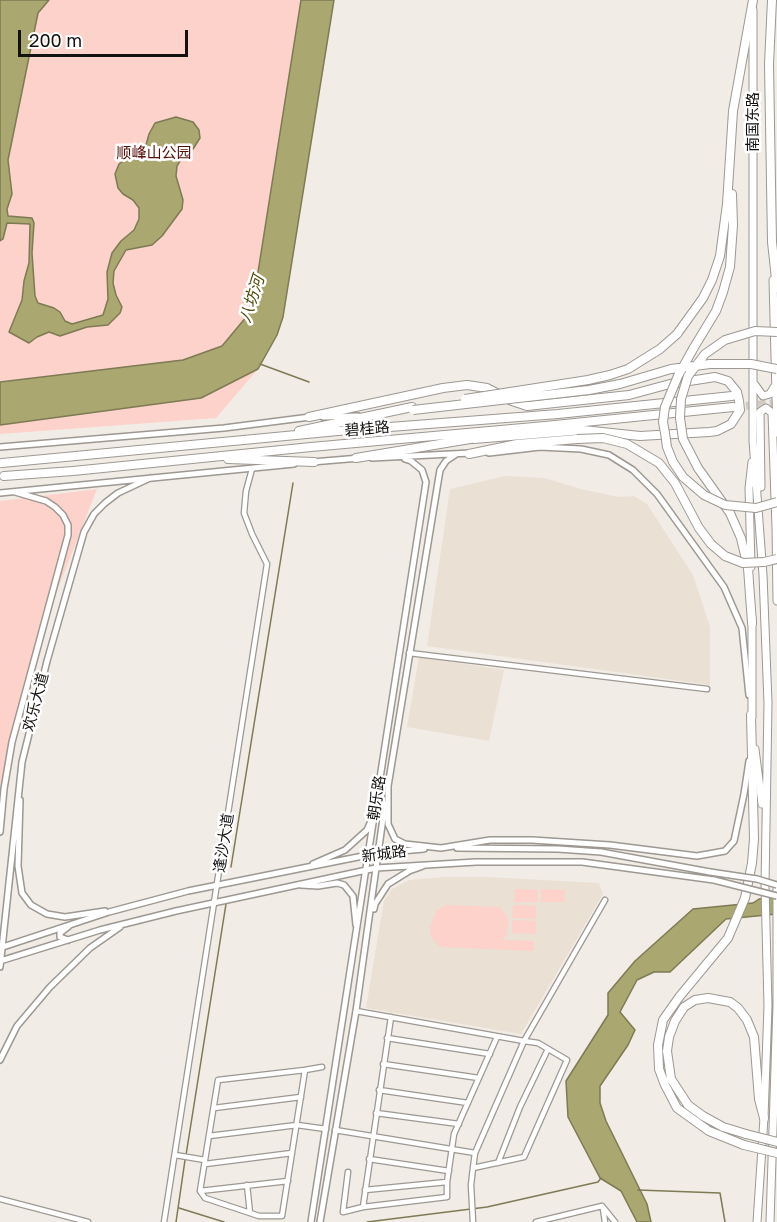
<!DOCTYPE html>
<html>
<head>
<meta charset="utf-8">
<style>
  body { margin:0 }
  #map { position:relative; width:777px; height:1222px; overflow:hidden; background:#f2ece6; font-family:"Golos Text",sans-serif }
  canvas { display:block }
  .scale { position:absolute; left:18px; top:30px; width:170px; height:27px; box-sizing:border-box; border:3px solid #141210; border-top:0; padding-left:8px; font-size:18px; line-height:21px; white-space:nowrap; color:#141210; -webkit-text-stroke:4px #fff; paint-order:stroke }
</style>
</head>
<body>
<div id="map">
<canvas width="777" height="1222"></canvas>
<div class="scale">200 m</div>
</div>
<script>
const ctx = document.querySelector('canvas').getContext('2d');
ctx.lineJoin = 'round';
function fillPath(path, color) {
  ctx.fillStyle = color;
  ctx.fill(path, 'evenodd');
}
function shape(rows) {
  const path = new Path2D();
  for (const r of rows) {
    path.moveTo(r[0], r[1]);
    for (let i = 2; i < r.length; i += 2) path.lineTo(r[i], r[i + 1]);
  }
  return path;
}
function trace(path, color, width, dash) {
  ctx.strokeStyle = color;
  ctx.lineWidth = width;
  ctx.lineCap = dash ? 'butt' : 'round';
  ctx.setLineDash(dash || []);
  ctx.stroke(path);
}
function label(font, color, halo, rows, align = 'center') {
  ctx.font = font + ' "Golos Text","Noto Sans SC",sans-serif';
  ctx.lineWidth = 5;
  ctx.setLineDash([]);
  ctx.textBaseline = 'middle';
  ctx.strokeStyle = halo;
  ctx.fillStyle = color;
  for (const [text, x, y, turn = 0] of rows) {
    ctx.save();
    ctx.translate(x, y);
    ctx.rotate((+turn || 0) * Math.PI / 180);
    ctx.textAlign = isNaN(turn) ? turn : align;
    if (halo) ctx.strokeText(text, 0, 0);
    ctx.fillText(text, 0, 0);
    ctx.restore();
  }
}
fillPath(shape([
  [505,476,544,478,581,489,618,497,634,496,647,504,693,575,710,627,710,685,427,646,450,489],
  [419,657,504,670,489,741,407,727],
  [444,877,488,877,599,883,603,894,521,1034,366,1008,384,901,392,889,409,880]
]), '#ebe0d4');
fillPath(shape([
  [0,0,334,0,283,317,277,335,258,369,216,418,0,434],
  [97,489,32,655,4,770,0,809,0,501],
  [515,889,538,890,538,902,514,902],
  [541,889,565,890,564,902,541,902],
  [446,905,499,907,507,917,508,925,506,936,503,940,534,941,534,951,440,947,431,937,430,927,436,911],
  [513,905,536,906,536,919,512,918],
  [512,920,536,921,536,934,512,933]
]), '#fcd2ca');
const water = shape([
  [0,0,49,0,38,13,8,160,12,194,7,209,8,216,32,218,34,223,32,253,35,296,38,303,54,308,60,312,65,321,72,324,103,315,108,299,107,272,112,253,121,241,134,230,139,219,139,208,133,200,123,194,118,188,115,174,119,164,146,145,149,134,155,123,176,117,193,122,199,130,200,138,193,149,183,156,177,166,176,176,183,200,182,209,162,236,152,245,126,250,114,271,113,283,116,295,122,307,120,313,108,325,87,327,60,336,49,332,37,337,29,343,9,332,22,300,24,281,29,263,30,224,7,223,3,239,0,241,0,0],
  [301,0,334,0,283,317,277,335,258,369,201,398,0,425,0,382,183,360,222,346,252,310,301,0],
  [777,897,777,914,726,919,670,972,654,972,637,980,620,1012,635,1030,628,1045,600,1086,600,1103,606,1121,647,1204,651,1222,637,1222,621,1191,600,1178,568,1117,566,1081,608,1015,608,993,635,961,693,909,753,903,759,899,777,897]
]);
fillPath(water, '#aaa771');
trace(water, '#7d7a54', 1.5);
trace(shape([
  [260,364,309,382],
  [231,867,293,483],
  [186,1155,226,904],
  [638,1190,720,1193,725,1222],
  [179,1208,224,1222],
  [176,1222,185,1160],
  [367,1222,487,1207,598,1182,601,1178]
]), '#7d7a54', 1.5);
trace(shape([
  [734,407,777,403]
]), '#d1cbc6', 8, [8, 4]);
const minor = shape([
  [409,653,707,689],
  [356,1011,524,1041,605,900],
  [391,1017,363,1207,447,1197,447,1182,454,1134,497,1037],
  [387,1038,490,1054],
  [383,1064,479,1078],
  [305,1070,322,1067],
  [379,1090,468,1103],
  [214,1108,301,1097],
  [376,1113,459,1124],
  [335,1130,475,1153],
  [209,1136,297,1125,326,1129],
  [175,1155,205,1160,200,1191,205,1198,259,1216,282,1216,305,1070,218,1080,205,1160],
  [369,1159,449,1171],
  [498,1163,520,1107,548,1049],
  [205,1164,292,1153],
  [473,1168,524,1157,567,1060,538,1043,524,1041,475,1153,473,1168,471,1185,473,1222],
  [348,1172,343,1212,363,1207],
  [247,1185,250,1213],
  [365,1190,447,1182],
  [200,1191,288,1181],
  [0,1199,88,1222],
  [602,1206,615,1222],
  [603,1209,605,1222],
  [164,1222,267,564,252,534,244,513,246,491,252,469],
  [536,1222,602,1206]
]);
const tertiary = shape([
  [323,417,358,416],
  [0,447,224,428,310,417],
  [489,453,540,447,581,449,609,455,633,470,657,494,724,587,742,628,749,695],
  [372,458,470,453],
  [312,462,360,458],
  [0,493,294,464],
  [388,785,388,824,395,839,405,844,441,848,490,840,532,840,610,845,697,856,725,851,734,841,744,794,749,761],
  [388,786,440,470,446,461,455,455],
  [20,800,18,866,22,893,31,905,47,914,65,917,105,911],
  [0,832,4,789,12,742,68,535,68,525,63,515,55,507,46,501,15,492],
  [457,848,558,849,601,852,710,872],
  [313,864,345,850,367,830,371,821],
  [301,885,318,886,337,883,344,885,353,896,356,925],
  [374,909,375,904,388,884,409,871,423,866],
  [68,940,60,937,60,933,69,926],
  [0,948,109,912,188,891,378,853,424,849],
  [0,961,100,930,176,911,376,868,476,862,582,862,714,880],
  [0,967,22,762,47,661,84,532,94,514,105,503,118,493,150,478],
  [0,1060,17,1026,50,987,90,948,120,927],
  [311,1222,426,482,422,470,411,461,405,459],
  [320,1222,356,1011,385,804]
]);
const primary = shape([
  [753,10,753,441,763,575,768,703,765,886,768,1006,764,1118,757,1222],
  [773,280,777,433],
  [755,385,763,396,770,394,774,387],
  [761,487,760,412,766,408,772,413,776,528],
  [776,525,777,601],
  [751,567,749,488,752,462],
  [752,717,752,618],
  [755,749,762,804],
  [770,1222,777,1004,777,888]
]);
const trunk = shape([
  [772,0,769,64,772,242,777,288],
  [677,334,703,298,712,280,720,256,727,204,733,111,753,0],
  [693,349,716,311,723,292,730,267,733,225,732,194],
  [309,417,443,388,467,385,487,388,512,401,527,406,629,395,670,384,715,377,728,381,737,392,739,401,740,410,731,424,717,431,709,432,640,436,583,430,474,439],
  [299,431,412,407],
  [469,454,517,444,577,439],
  [356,458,476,438],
  [228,459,314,462],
  [2,463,338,431,558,414,732,396],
  [698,468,730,513,741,538,748,568,752,623],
  [4,476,73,471,311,447,545,426,733,407]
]);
const motorway = shape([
  [746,1134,723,1127,703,1116,688,1105,671,1079,667,1051,669,1037,675,1021,684,1007,695,1000,708,998,730,1002,738,1008,747,1020,754,1037,759,1099,764,1118],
  [744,1145,709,1131,677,1108,665,1085,659,1069,658,1045,663,1020,680,996,728,938,745,898,752,863,754,839,751,715]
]);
trace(minor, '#9d9892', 7);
trace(tertiary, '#9d9892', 8);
trace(primary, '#9d9892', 9);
trace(trunk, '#9d9892', 10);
trace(motorway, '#9d9892', 10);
trace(minor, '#fff', 4.5);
trace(tertiary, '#fff', 5);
trace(primary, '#fff', 7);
trace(trunk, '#fff', 8);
trace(motorway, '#fff', 8);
const tertiaryBridge = shape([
  [710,872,757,879,777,885],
  [714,880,777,896]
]);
const trunkBridge = shape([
  [693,349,678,376,665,407,663,422,665,433,667,447,673,462,683,477,704,495,725,505,756,508,777,502],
  [465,399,588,380,610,375,628,369,660,349,677,334],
  [413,410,589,390,620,384,671,369,710,364,751,364,777,369],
  [577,439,603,438,627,444,659,463,675,483,699,528,711,544,725,556,743,563,764,562,777,559],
  [698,468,683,439,680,418,681,399,688,376,705,354,725,340,755,331,777,332]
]);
const motorwayBridge = shape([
  [746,1134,777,1142],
  [744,1145,777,1153]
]);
trace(tertiaryBridge, '#9d9892', 8, []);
trace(trunkBridge, '#9d9892', 10, []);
trace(motorwayBridge, '#9d9892', 10, []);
trace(tertiaryBridge, '#fff', 5);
trace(trunkBridge, '#fff', 8);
trace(motorwayBridge, '#fff', 8);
label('15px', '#141210', '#fff', [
  ["南国东路",753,122,-90],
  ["碧桂路",367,429,-5],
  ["欢乐大道",36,702,-75],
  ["朝乐路",377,798,-81],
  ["逢沙大道",224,843,-81],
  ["新城路",384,854,-7]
]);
label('15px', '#561008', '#fff', [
  ["顺峰山公园",154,153]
]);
label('italic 16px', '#4d4804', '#fff', [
  ["八坊河",252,299,-72]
]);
</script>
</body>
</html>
